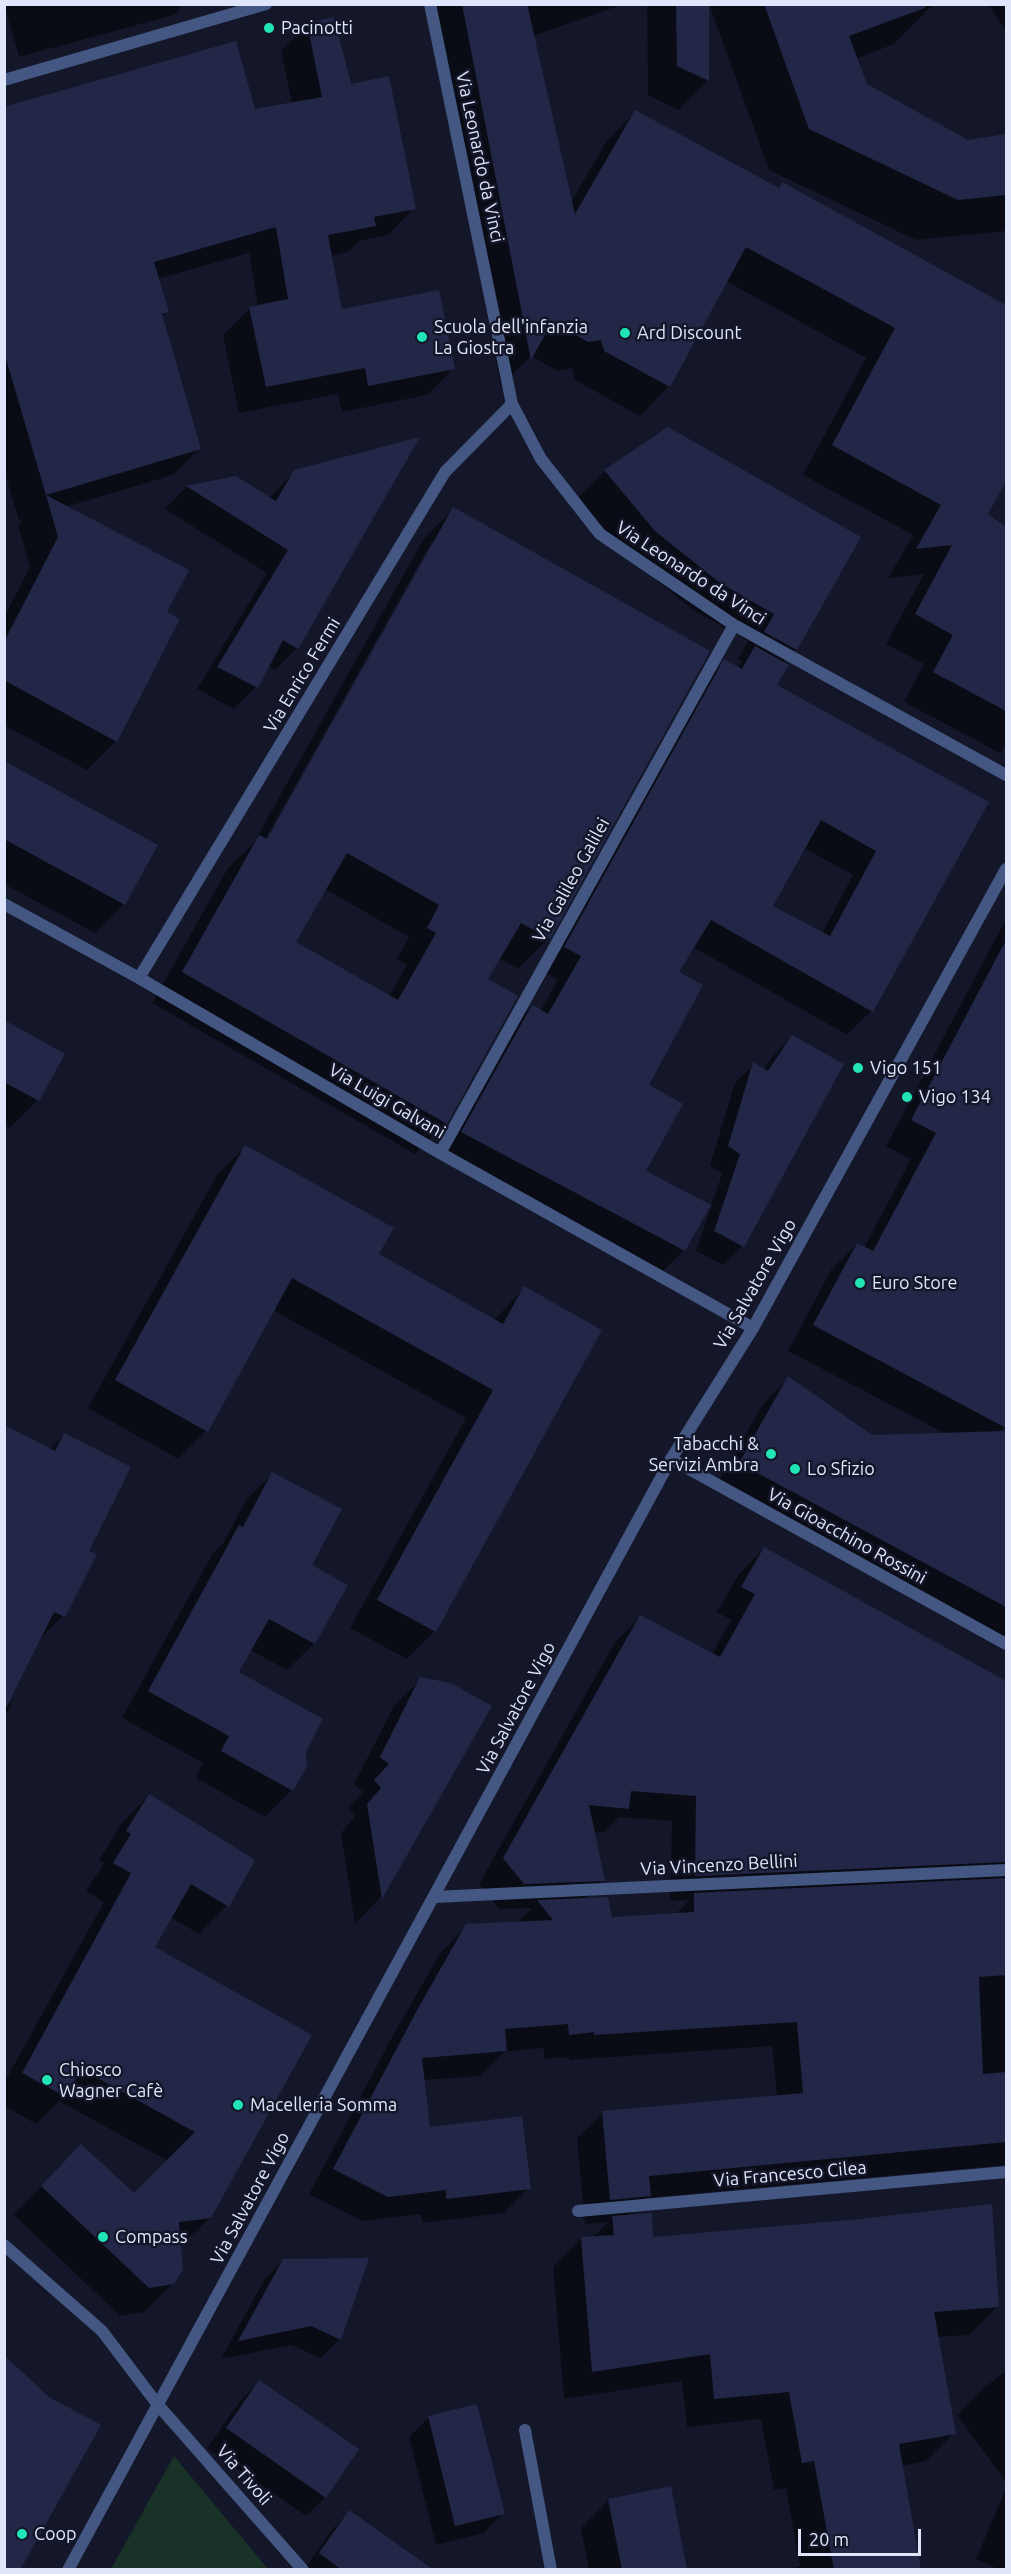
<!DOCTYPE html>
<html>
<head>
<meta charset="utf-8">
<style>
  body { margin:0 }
  #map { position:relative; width:1011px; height:2574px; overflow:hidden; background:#141729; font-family:Ubuntu,sans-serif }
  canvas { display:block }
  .frame { position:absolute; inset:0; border:6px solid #dfe6fb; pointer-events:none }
  .scale { position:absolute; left:798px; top:2529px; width:123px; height:27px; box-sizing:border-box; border:3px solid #dfe6fb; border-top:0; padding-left:8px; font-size:18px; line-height:21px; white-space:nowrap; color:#dfe6fb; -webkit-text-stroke:4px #141729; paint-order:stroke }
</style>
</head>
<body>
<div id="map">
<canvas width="1011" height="2574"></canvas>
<div class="frame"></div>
<div class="scale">20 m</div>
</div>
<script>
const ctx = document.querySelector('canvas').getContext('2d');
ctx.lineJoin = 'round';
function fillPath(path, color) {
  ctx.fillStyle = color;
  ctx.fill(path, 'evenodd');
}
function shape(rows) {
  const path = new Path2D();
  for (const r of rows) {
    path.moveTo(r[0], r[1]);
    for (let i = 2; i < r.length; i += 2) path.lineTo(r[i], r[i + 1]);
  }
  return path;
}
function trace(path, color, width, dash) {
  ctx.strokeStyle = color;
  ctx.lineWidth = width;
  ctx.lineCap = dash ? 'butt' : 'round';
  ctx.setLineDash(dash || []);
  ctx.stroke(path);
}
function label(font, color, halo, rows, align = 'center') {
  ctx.font = font + ' Ubuntu,sans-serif';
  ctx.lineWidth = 5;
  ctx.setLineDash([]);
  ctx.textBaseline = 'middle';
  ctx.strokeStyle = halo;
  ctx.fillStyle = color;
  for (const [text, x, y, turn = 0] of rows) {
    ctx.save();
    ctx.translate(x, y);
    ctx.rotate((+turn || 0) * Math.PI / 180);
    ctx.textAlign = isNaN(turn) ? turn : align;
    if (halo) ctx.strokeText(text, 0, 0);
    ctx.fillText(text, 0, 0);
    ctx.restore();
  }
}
fillPath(shape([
  [174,2456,268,2569,111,2569]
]), '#183228');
fillPath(shape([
  [4,4,185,4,174,15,19,57],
  [433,4,624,4,533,36,571,202,606,142,635,112,777,189,782,184,1006,307,1006,466,986,515,1006,529,1006,746,1000,753,904,702,924,664,886,644,924,574,888,578,913,535,803,475,866,358,726,281,669,386,640,416,575,380,572,368,558,371,531,356,501,387,428,9],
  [647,4,708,4,708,80,678,110,648,95],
  [709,4,934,4,894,44,856,59,866,85,968,142,1006,135,1006,231,916,240,769,170],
  [988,4,1006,4,1006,31],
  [308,24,349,85,414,208,388,235,359,241,348,252,330,256,340,311,454,368,427,395,342,412,338,394,239,413,223,335,250,308,258,307,249,253,157,279,167,312,162,317,200,448,173,475,65,507,165,613,116,741,87,770,4,725,4,617,30,567,18,526,24,519,19,521,4,470,4,108,254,111,292,104,281,51],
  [668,428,859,538,796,649,782,663,775,685,987,803,871,1011,847,1035,693,947,677,973,647,1086,644,1172,684,1250,660,1274,438,1156,508,1030,532,1006,540,1011,558,980,541,971,701,685,725,661,736,668,742,661,738,659,748,641,693,610,628,557,578,498,605,471],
  [804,848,853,875,822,933,771,907],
  [294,472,297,648,275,670,268,666,256,687,234,709,197,689,267,573,165,509,186,487,235,478,269,498],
  [453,509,549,938,518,969,499,958,486,980,446,1123,415,1154,152,1003,228,868,253,844,423,540],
  [431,543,435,543,265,847,262,845],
  [325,889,409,937,397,959,407,965,389,996,294,943],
  [4,762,124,904,95,933,4,884],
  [1006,919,1006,1426,999,1433,1006,1432,1006,1647,714,1489,763,1404,789,1378,872,1437,946,1434,788,1351,831,1270,857,1244,864,1248,911,1159,886,1146],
  [4,1022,38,1100,10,1128,4,1125],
  [792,1037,742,1246,723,1265,696,1251,722,1174,710,1165,735,1083,754,1064,763,1070,773,1056],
  [245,1147,377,1255,494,1320,524,1288,435,1631,407,1659,350,1628,466,1418,273,1310,206,1431,178,1459,88,1408,217,1175],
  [4,1433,49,1450,64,1435,87,1551,95,1555,63,1616,37,1642,8,1702,12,1704,4,1719],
  [272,1474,310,1566,346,1586,314,1644,287,1670,250,1650,237,1673,305,1753,292,1790,265,1817,196,1778,203,1763,122,1718,213,1553,223,1543,246,1500],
  [764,1548,1006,1682,1006,2165,647,2198,628,2216,652,2238,998,2306,970,2335,937,2337,954,2433,926,2461,901,2466,919,2570,785,2570,800,2566,786,2488,774,2490,761,2419,687,2427,682,2381,564,2399,553,2267,581,2239,592,2238,608,2222,585,2224,577,2138,603,2113,777,2097,772,2046,569,2060,569,2057,545,2059,543,2048,504,2052,480,2076,423,2080,429,2129,529,2188,504,2213,422,2223,421,2214,363,2221,309,2194,391,2039,441,1952,467,1926,516,1923,532,1908,499,1909,479,1884,615,1642,640,1617,712,1654,731,1620,717,1612,739,1574],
  [619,1817,672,1821,670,1901,689,1900,675,1915,611,1918,583,1900,603,1880,593,1832,603,1833],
  [421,1679,490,1707,380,1898,355,1924,341,1833,355,1816,348,1808,363,1792,354,1784,394,1706],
  [149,1795,253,1860,227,1906,199,1934,170,1917,152,1947,310,2035,210,2218,180,2246,173,2283,144,2312,120,2316,14,2215,53,2174,134,2195,168,2161,59,2101,36,2124,4,2106,4,2083,104,1902,86,1891,104,1863,99,1860,121,1824],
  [283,2260,340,2339,321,2358,291,2345,221,2359,264,2280],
  [1006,2371,1006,2482,957,2415,985,2387],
  [259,2382,325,2497,306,2516,207,2448,240,2401],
  [429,2417,503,2513,484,2533,436,2545,409,2437],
  [1006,2488,1006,2570,1000,2570,976,2559],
  [609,2500,686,2570,589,2570,581,2528],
  [349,2512,432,2570,304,2570,330,2532]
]), '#0007');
fillPath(shape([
  [462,4,527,4,575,214,635,110,779,188,782,182,1006,305,1006,481,988,514,1006,527,1006,711,933,672,953,635,915,614,952,545,916,549,941,505,832,445,895,328,746,247,670,387,604,351,601,340,588,342,552,322,531,360],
  [676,4,709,4,709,81,677,66],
  [764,4,925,4,925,8,849,36,867,84,968,140,1006,134,1006,195,958,200,809,129],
  [334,17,351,84,389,76,416,209,374,217,376,226,328,235,342,309,439,290,455,369,368,386,365,368,266,387,249,307,288,299,276,227,154,262,169,312,162,314,201,449,46,495,4,352,4,107,236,41,255,109,322,97,307,23],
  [668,427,861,537,797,650,764,632,774,614,720,583,655,531,604,470],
  [420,437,298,649,283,640,258,688,217,667,288,550,186,486,236,476,276,501,294,470],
  [46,495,189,570,167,612,180,619,117,742,4,680,4,642,58,537],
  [453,507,710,651,550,939,521,923,488,979,518,996,447,1124,182,972,259,835,267,839],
  [347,853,439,905,427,928,436,933,398,1000,296,942],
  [755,646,789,665,777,685,989,802,873,1012,711,920,679,972,703,985,649,1085,683,1104,646,1171,711,1205,685,1251,461,1132,532,1005,548,1014,581,956,564,947,724,659,742,669],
  [821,820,876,851,830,936,773,906],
  [4,761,158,845,125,905,4,839],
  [1006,940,1006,1428,813,1325,857,1243,873,1251,936,1133,911,1120],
  [4,1020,65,1054,39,1101,4,1082],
  [792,1035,844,1064,744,1247,714,1231,740,1154,728,1146,753,1062,768,1071],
  [245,1145,394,1228,379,1254,503,1324,524,1286,602,1330,436,1632,377,1600,493,1390,292,1278,208,1432,115,1380],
  [788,1376,872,1435,1006,1431,1006,1607,739,1463],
  [4,1425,55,1451,64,1433,131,1467,89,1551,97,1554,65,1617,54,1612,4,1712],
  [272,1472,342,1509,312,1565,348,1585,315,1644,269,1619,239,1672,323,1719,306,1752,307,1766,293,1791,221,1751,229,1736,148,1691,239,1525,243,1527],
  [764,1547,1006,1681,1006,1862,695,1876,696,1796,631,1791,629,1809,589,1805,605,1881,524,1884,503,1858,640,1615,720,1657,755,1594,741,1587],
  [420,1677,451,1683,492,1706,382,1899,367,1804,381,1788,374,1780,389,1764,380,1757],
  [149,1794,255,1860,229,1907,191,1884,155,1947,312,2035,211,2218,179,2222,183,2269,174,2284,149,2288,41,2186,81,2144,134,2193,195,2132,81,2069,66,2097,22,2073,131,1873,113,1863,131,1834,126,1831],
  [1006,1878,1006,1975,979,1977,983,2074,1006,2072,1006,2142,649,2176,651,2196,610,2200,602,2111,803,2093,797,2022,594,2035,594,2032,569,2035,568,2024,505,2029,507,2051,422,2058,430,2127,522,2116,531,2189,446,2199,446,2190,388,2197,333,2169,416,2012,466,1924,553,1920,537,1900,608,1897,612,1917,694,1912,694,1893],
  [992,2204,999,2307,934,2312,956,2434,899,2444,921,2570,834,2570,814,2461,802,2463,789,2392,714,2399,710,2354,592,2372,581,2237,614,2235,612,2216,652,2213,653,2237,860,2219],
  [369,2258,341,2340,311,2326,238,2341,283,2259],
  [4,2355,49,2397,101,2425,20,2570,4,2570],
  [259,2380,359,2449,326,2498,226,2428],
  [477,2404,505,2514,455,2526,428,2416],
  [671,2486,687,2570,622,2570,608,2499],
  [349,2510,434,2570,342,2570,319,2553]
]), '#222748');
trace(shape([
  [430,4,512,404,541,459,600,534,734,625,1006,775],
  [4,80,266,4],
  [4,904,139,978,440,1153,753,1328],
  [139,978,445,472,512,404],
  [440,1153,734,625],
  [671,1459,1006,1644],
  [434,1897,1006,1870],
  [578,2211,1006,2172],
  [158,2405,303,2570],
  [525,2430,551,2570]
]), '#445782', 12);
trace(shape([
  [4,2245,102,2331,158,2405],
  [68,2570,671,1459,753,1328,1006,869]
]), '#445782', 12);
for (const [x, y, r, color] of [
  [269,28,6,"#21e5b6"],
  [625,333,6,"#21e5b6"],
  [422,337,6,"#21e5b6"],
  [858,1068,6,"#21e5b6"],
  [907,1097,6,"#21e5b6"],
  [860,1283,6,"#21e5b6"],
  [771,1454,6,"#21e5b6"],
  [795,1469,6,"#21e5b6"],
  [47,2080,6,"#21e5b6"],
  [238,2105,6,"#21e5b6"],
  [103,2237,6,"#21e5b6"],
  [22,2534,6,"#21e5b6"]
]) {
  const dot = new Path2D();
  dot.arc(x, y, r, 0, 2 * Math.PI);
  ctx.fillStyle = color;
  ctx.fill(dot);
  trace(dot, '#141729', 2);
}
label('18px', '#dfe6fb', '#141729', [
  ["Pacinotti",281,28],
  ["Scuola dell'infanzia",434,327],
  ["La Giostra",434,348],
  ["Ard Discount",637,333],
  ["Vigo 151",870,1068],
  ["Vigo 134",919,1097],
  ["Euro Store",872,1283],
  ["Tabacchi &",759,1444,"right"],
  ["Servizi Ambra",759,1465,"right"],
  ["Lo Sfizio",807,1469],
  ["Chiosco",59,2070],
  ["Wagner Cafè",59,2091],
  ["Macelleria Somma",250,2105],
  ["Compass",115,2237],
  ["Coop",34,2534]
], 'left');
label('18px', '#dfe6fb', '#141729', [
  ["Via Leonardo da Vinci",480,157,78],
  ["Via Leonardo da Vinci",691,573,33],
  ["Via Enrico Fermi",302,675,-59],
  ["Via Galileo Galilei",571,880,-61],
  ["Via Luigi Galvani",387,1101,30],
  ["Via Salvatore Vigo",755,1284,-60],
  ["Via Gioacchino Rossini",847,1536,29],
  ["Via Salvatore Vigo",516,1708,-62],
  ["Via Vincenzo Bellini",719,1865,-3],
  ["Via Francesco Cilea",790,2174,-5],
  ["Via Salvatore Vigo",250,2198,-62],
  ["Via Tivoli",244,2475,49]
]);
</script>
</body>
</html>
